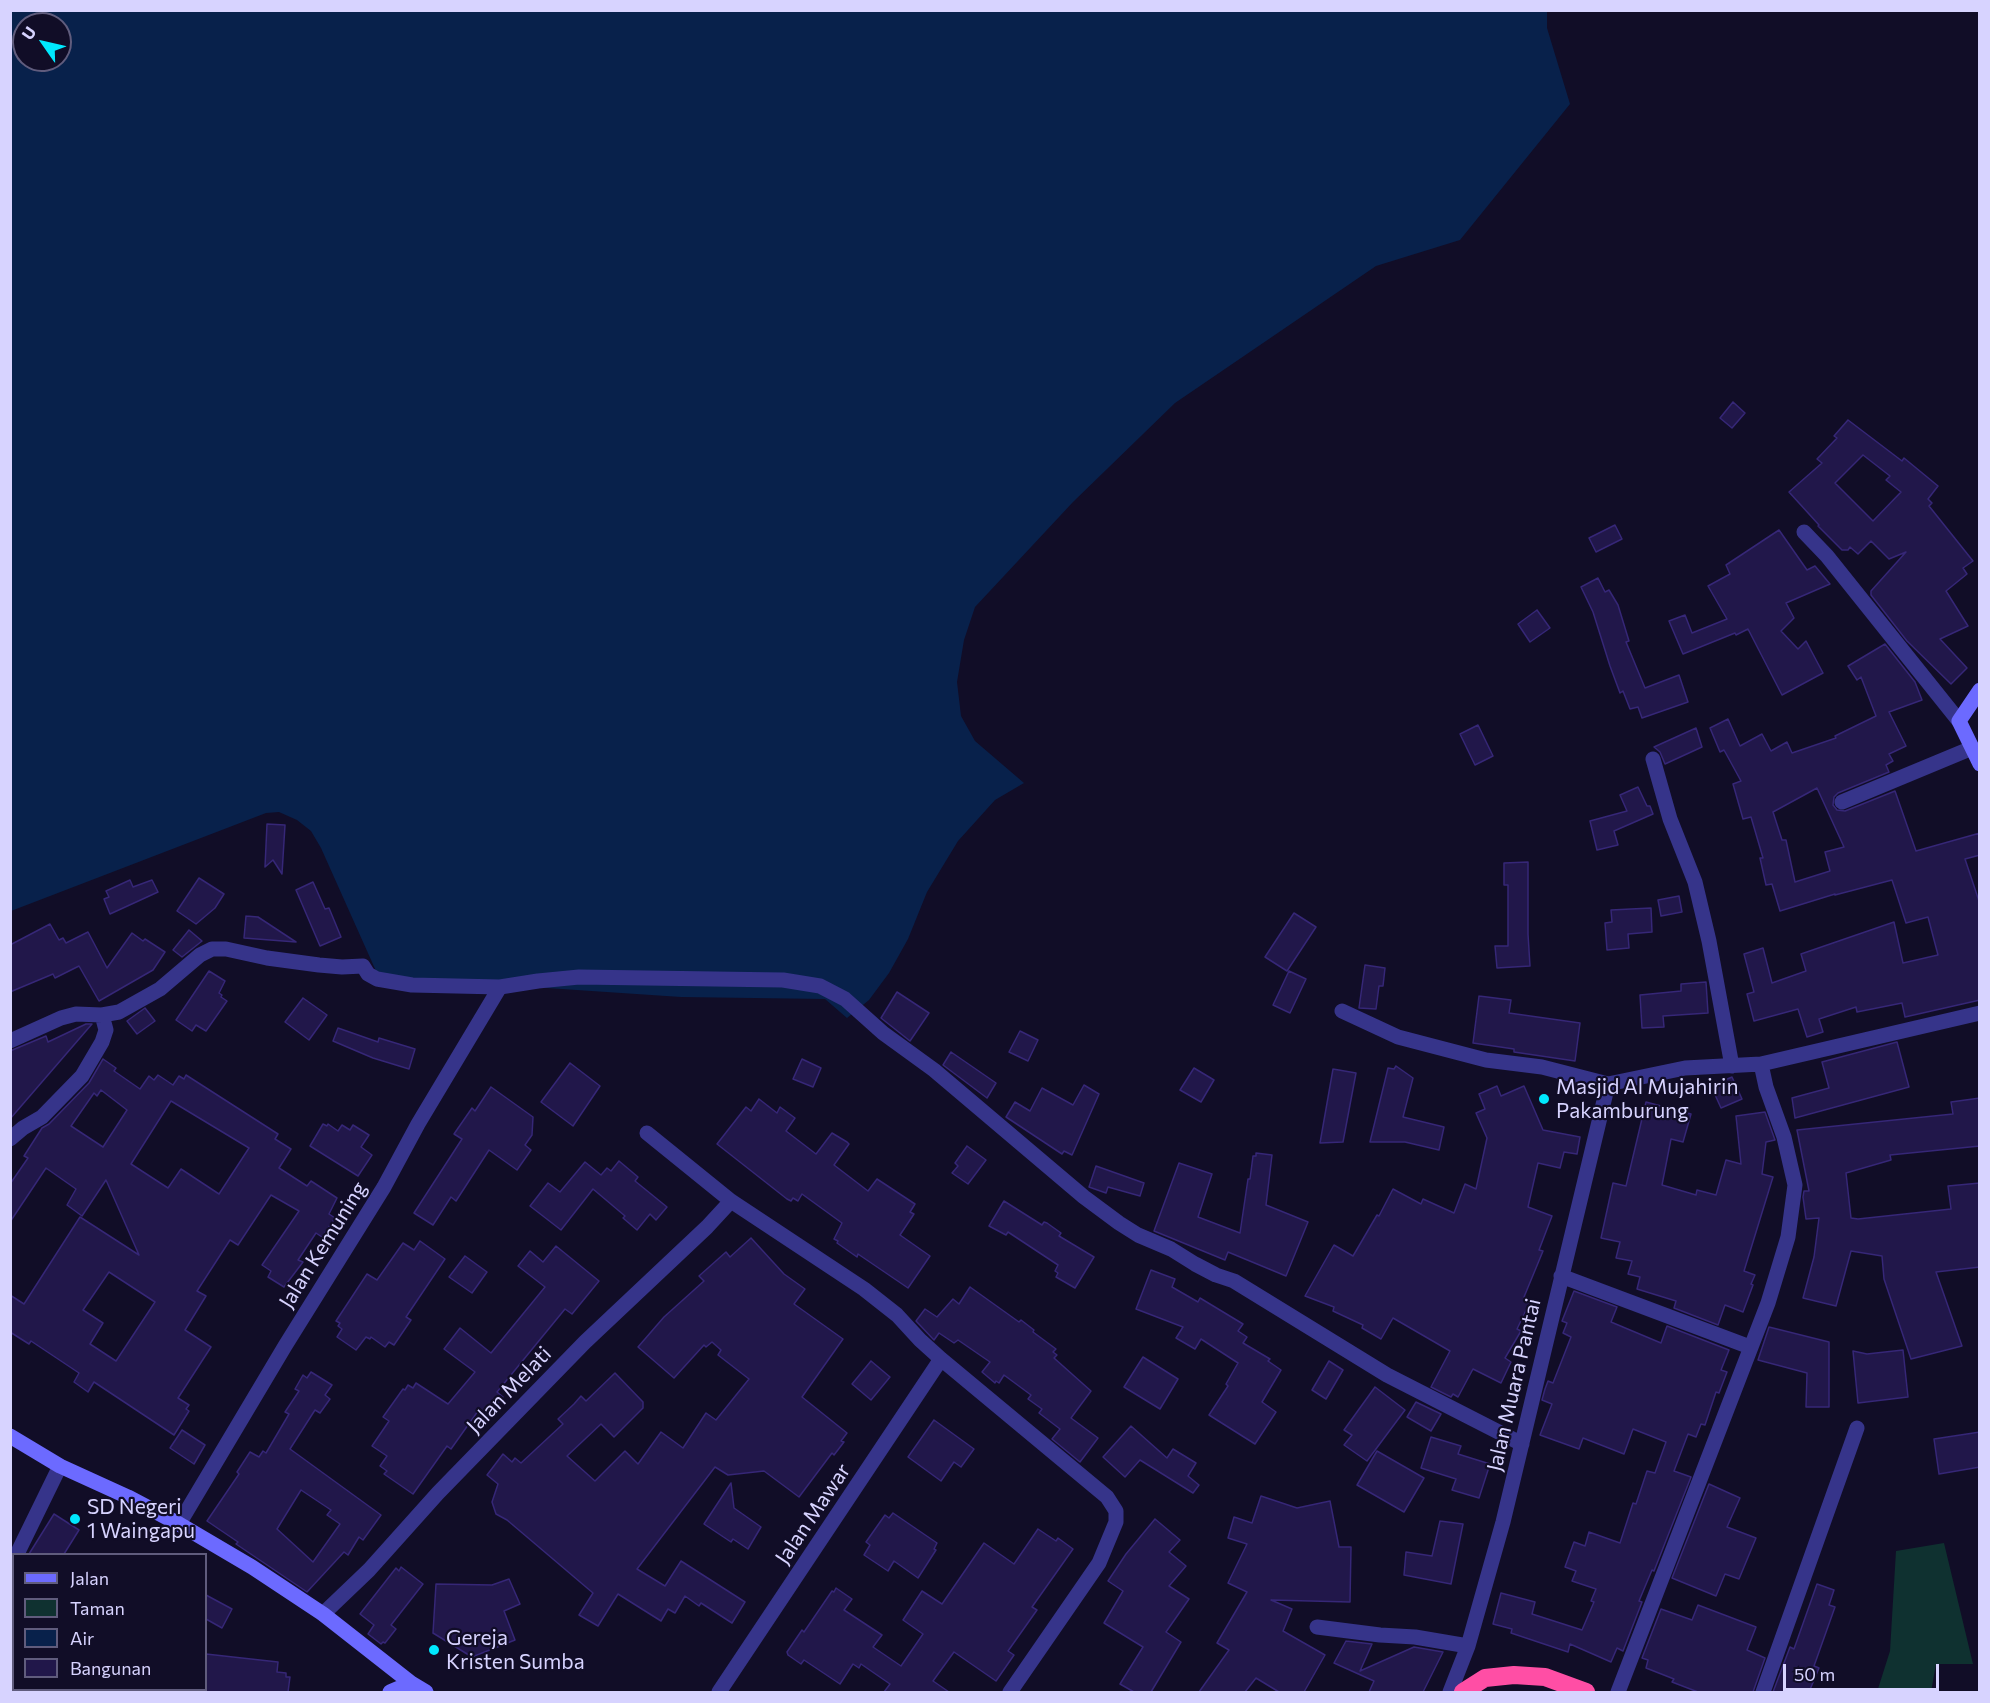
<!DOCTYPE html>
<html>
<head>
<meta charset="utf-8">
<style>
  body { margin:0 }
  #map { position:relative; width:1990px; height:1703px; overflow:hidden; background:#110d27; font-family:Commissioner,sans-serif }
  canvas { display:block }
  .frame { position:absolute; inset:0; border:12px solid #d7d3ff; pointer-events:none }
  .legend { position:absolute; left:12px; top:1553px; width:195px; height:138px; box-sizing:border-box; background:#110d27; border:2px solid #605c7d; margin:0; padding:8px 10px; list-style:none; font-size:18px; color:#d7d3ff }
  .legend li { display:flex; align-items:center; gap:12px; height:30px }
  .legend b { width:30px; border:2px solid #605c7d }
  .north { position:absolute; left:12px; top:12px; width:60px; height:60px; box-sizing:border-box; background:#110d27; border:2px solid #605c7d; border-radius:50%; rotate:304deg; font-size:16px; font-weight:700; line-height:24px; text-align:center; color:#d7d3ff }
  .north::after { content:''; display:block; margin:auto; width:21px; height:27px; background:#00e8fe; clip-path:polygon(50% 0,100% 100%,50% 72%,0 100%) }
  .scale { position:absolute; left:1783px; top:1664px; width:156px; height:27px; box-sizing:border-box; border:3px solid #d7d3ff; border-top:0; padding-left:8px; font-size:18px; line-height:21px; white-space:nowrap; color:#d7d3ff; -webkit-text-stroke:4px #110d27; paint-order:stroke }
</style>
</head>
<body>
<div id="map">
<canvas width="1990" height="1703"></canvas>
<div class="frame"></div>
<ul class="legend">
<li><b style="height:8px;background:#6c6aff"></b>Jalan</li>
<li><b style="height:16px;background:#0f3130"></b>Taman</li>
<li><b style="height:16px;background:#08214b"></b>Air</li>
<li><b style="height:16px;background:#21174a"></b>Bangunan</li>
</ul>
<div class="north">U</div>
<div class="scale">50 m</div>
</div>
<script>
const ctx = document.querySelector('canvas').getContext('2d');
ctx.lineJoin = 'round';
function fillPath(path, color) {
  ctx.fillStyle = color;
  ctx.fill(path, 'evenodd');
}
function shape(rows) {
  const path = new Path2D();
  for (const r of rows) {
    path.moveTo(r[0], r[1]);
    for (let i = 2; i < r.length; i += 2) path.lineTo(r[i], r[i + 1]);
  }
  return path;
}
function trace(path, color, width, dash) {
  ctx.strokeStyle = color;
  ctx.lineWidth = width;
  ctx.lineCap = dash ? 'butt' : 'round';
  ctx.setLineDash(dash || []);
  ctx.stroke(path);
}
function label(font, color, halo, rows, align = 'center') {
  ctx.font = font + ' Commissioner,sans-serif';
  ctx.lineWidth = 4.5;
  ctx.setLineDash([]);
  ctx.textBaseline = 'middle';
  ctx.strokeStyle = halo;
  ctx.fillStyle = color;
  for (const [text, x, y, turn = 0] of rows) {
    ctx.save();
    ctx.translate(x, y);
    ctx.rotate((+turn || 0) * Math.PI / 180);
    ctx.textAlign = isNaN(turn) ? turn : align;
    if (halo) ctx.strokeText(text, 0, 0);
    ctx.fillText(text, 0, 0);
    ctx.restore();
  }
}
fillPath(shape([
  [1944,1543,1973,1664,1936,1664,1931,1692,1877,1692,1890,1651,1896,1551]
]), '#0f3130');
fillPath(shape([
  [11,11,1547,11,1547,28,1570,104,1460,240,1376,266,1175,403,1073,502,975,607,964,640,957,682,961,716,975,741,1024,783,995,800,958,841,927,892,908,939,889,973,869,1000,847,1018,825,999,681,997,383,977,376,971,321,848,311,831,297,820,279,812,266,813,11,911],
  [24,24,60,24,60,60,24,60]
]), '#08214b');
const building = shape([
  [1733,402,1745,413,1732,428,1720,418,1733,402],
  [1848,420,1902,461,1904,458,1938,486,1928,499,1932,503,1929,506,1973,561,1963,568,1967,574,1946,591,1968,626,1940,639,1967,668,1951,684,1907,641,1871,595,1871,591,1906,552,1889,559,1871,541,1858,554,1850,547,1848,550,1842,550,1818,526,1819,525,1789,492,1822,463,1817,459,1837,438,1834,436,1848,420],
  [1863,455,1890,476,1886,480,1901,492,1873,521,1835,483,1863,455],
  [1615,525,1622,539,1596,552,1589,538,1615,525],
  [1779,530,1807,570,1815,566,1830,584,1786,603,1794,618,1781,631,1798,649,1806,641,1823,673,1782,695,1748,629,1736,635,1735,633,1683,654,1669,621,1685,615,1692,633,1727,619,1708,586,1730,574,1726,565,1779,530],
  [1598,578,1605,592,1609,590,1618,605,1629,641,1626,642,1645,688,1679,675,1688,702,1642,718,1638,707,1630,709,1623,691,1620,693,1610,666,1593,612,1581,587,1598,578],
  [1537,610,1550,628,1530,642,1518,624,1537,610],
  [1885,644,1915,682,1922,700,1889,712,1906,746,1889,754,1893,761,1886,765,1889,772,1838,793,1834,797,1833,805,1837,810,1845,811,1895,791,1916,851,1980,833,1980,855,1965,859,1980,904,1980,1000,1905,1017,1902,1003,1857,1012,1856,1007,1819,1019,1823,1032,1807,1037,1798,1009,1754,1021,1747,994,1754,992,1744,954,1763,948,1772,983,1806,971,1801,954,1894,922,1903,963,1938,955,1928,917,1906,923,1892,880,1835,895,1835,894,1780,911,1772,884,1766,885,1760,858,1763,858,1751,817,1743,819,1733,784,1741,781,1724,750,1720,752,1710,728,1728,719,1740,746,1762,734,1771,751,1787,742,1792,753,1836,738,1835,736,1876,716,1861,677,1857,680,1848,666,1885,644],
  [1817,788,1844,847,1825,852,1830,871,1795,882,1786,840,1782,840,1773,812,1817,788],
  [1478,725,1493,756,1475,765,1460,734,1478,725],
  [1696,728,1702,747,1665,764,1660,752,1654,747,1696,728],
  [1638,787,1647,806,1650,806,1653,814,1614,831,1618,845,1597,850,1590,821,1627,811,1620,795,1638,787],
  [267,824,285,825,282,874,273,860,265,867,267,824],
  [1528,862,1528,934,1530,966,1497,968,1495,946,1508,946,1508,885,1504,885,1504,863,1528,862],
  [199,878,224,894,215,908,196,924,177,911,199,878],
  [130,880,133,887,152,880,158,892,110,914,104,899,109,897,106,891,130,880],
  [313,882,325,909,329,908,341,937,320,946,296,890,313,882],
  [1679,896,1682,912,1661,916,1658,900,1679,896],
  [1651,908,1652,932,1628,934,1629,948,1607,950,1605,923,1612,922,1611,910,1651,908],
  [1294,913,1316,927,1287,971,1265,957,1294,913],
  [246,916,258,917,296,942,244,938,246,916],
  [50,924,59,940,63,938,66,943,88,932,107,968,132,933,143,941,145,939,165,952,153,970,99,1001,79,966,55,978,53,974,10,992,10,945,50,924],
  [189,930,202,941,182,957,173,950,189,930],
  [1365,965,1385,968,1383,986,1379,986,1376,1009,1359,1008,1365,965],
  [209,971,225,981,219,993,222,995,221,997,227,1001,206,1031,196,1025,192,1031,176,1020,209,971],
  [1289,971,1306,979,1290,1013,1273,1005,1289,971],
  [1706,982,1708,1013,1663,1016,1664,1027,1642,1028,1640,995,1681,991,1681,984,1706,982],
  [897,992,929,1013,910,1041,881,1018,897,992],
  [1479,996,1511,1000,1509,1013,1580,1023,1575,1061,1514,1052,1514,1049,1473,1043,1479,996],
  [303,998,327,1015,309,1040,285,1022,303,998],
  [145,1008,155,1021,137,1034,127,1021,145,1008],
  [86,1024,92,1024,10,1119,10,1051,46,1036,48,1042,86,1024],
  [338,1028,378,1042,379,1038,415,1049,409,1069,373,1058,333,1041,338,1028],
  [1020,1031,1038,1040,1028,1061,1009,1052,1020,1031],
  [1897,1042,1909,1087,1795,1118,1792,1098,1829,1088,1822,1062,1897,1042],
  [951,1052,996,1083,987,1098,943,1065,951,1052],
  [103,1059,116,1068,114,1071,140,1089,149,1076,154,1080,158,1075,173,1085,179,1076,184,1079,186,1075,278,1134,275,1139,291,1149,279,1168,307,1186,311,1181,337,1198,329,1214,335,1218,322,1237,316,1233,298,1260,303,1262,284,1287,268,1277,271,1271,262,1265,299,1211,271,1195,238,1245,230,1240,197,1291,206,1296,185,1330,211,1347,178,1398,189,1405,186,1409,189,1411,174,1435,94,1382,88,1392,74,1382,79,1373,31,1341,29,1344,10,1332,10,1295,24,1304,80,1217,139,1255,106,1180,82,1216,67,1205,76,1189,46,1168,10,1222,10,1184,28,1158,24,1156,42,1128,49,1124,89,1083,103,1059],
  [101,1090,127,1110,103,1147,71,1126,94,1093,97,1096,101,1090],
  [171,1101,249,1148,219,1194,181,1169,168,1188,131,1164,171,1101],
  [109,1272,155,1302,116,1361,90,1344,103,1323,83,1310,109,1272],
  [802,1059,821,1068,813,1087,793,1079,802,1059],
  [570,1063,600,1086,573,1126,541,1102,570,1063],
  [1396,1066,1413,1078,1403,1117,1444,1127,1439,1150,1405,1142,1370,1142,1388,1068,1394,1069,1396,1066],
  [1194,1068,1214,1080,1201,1102,1180,1090,1194,1068],
  [1333,1069,1356,1073,1343,1142,1320,1143,1333,1069],
  [1732,1077,1742,1099,1721,1108,1711,1086,1732,1077],
  [1084,1085,1099,1094,1072,1155,1064,1151,1062,1154,1006,1117,1015,1102,1030,1111,1042,1088,1073,1105,1084,1085],
  [1497,1086,1501,1096,1524,1086,1543,1130,1580,1137,1577,1154,1564,1152,1560,1168,1538,1163,1528,1207,1552,1216,1539,1250,1543,1251,1524,1297,1531,1300,1517,1329,1521,1331,1505,1358,1511,1362,1501,1383,1473,1369,1458,1397,1453,1394,1451,1397,1431,1387,1450,1351,1393,1318,1381,1339,1362,1328,1363,1325,1333,1311,1334,1307,1305,1296,1334,1245,1353,1256,1377,1215,1379,1216,1393,1189,1421,1204,1423,1199,1454,1213,1465,1184,1476,1189,1487,1138,1476,1113,1485,1109,1479,1094,1497,1086],
  [491,1087,533,1117,532,1135,525,1145,531,1150,517,1170,489,1150,456,1201,451,1197,433,1225,414,1213,462,1139,454,1134,472,1108,475,1111,491,1087],
  [1980,1098,1980,1146,1890,1155,1891,1160,1846,1173,1851,1218,1858,1219,1951,1209,1948,1186,1980,1183,1980,1267,1936,1272,1962,1346,1911,1359,1884,1279,1882,1256,1851,1251,1836,1306,1803,1298,1814,1257,1819,1218,1806,1219,1803,1197,1804,1191,1809,1191,1797,1130,1953,1114,1951,1102,1980,1098],
  [759,1099,777,1113,780,1107,795,1118,786,1131,816,1154,832,1133,847,1142,849,1144,834,1165,868,1191,877,1179,915,1204,910,1212,914,1214,900,1235,930,1256,908,1288,858,1254,857,1257,837,1243,838,1241,834,1239,842,1223,802,1194,798,1201,793,1198,791,1201,787,1199,717,1144,746,1107,751,1111,759,1099],
  [1646,1102,1691,1114,1683,1142,1671,1139,1662,1185,1696,1195,1697,1190,1716,1195,1726,1160,1741,1164,1736,1116,1765,1112,1775,1140,1766,1142,1762,1174,1773,1177,1744,1271,1755,1275,1751,1284,1753,1285,1743,1312,1725,1305,1718,1325,1674,1308,1676,1301,1637,1289,1640,1277,1628,1274,1632,1261,1616,1258,1620,1242,1601,1238,1613,1183,1626,1186,1646,1102],
  [323,1124,327,1126,328,1124,338,1131,342,1125,350,1130,353,1125,369,1135,361,1147,372,1155,358,1176,310,1146,323,1124],
  [967,1146,986,1160,968,1184,952,1173,958,1166,955,1163,967,1146],
  [1256,1153,1272,1155,1266,1205,1308,1222,1286,1276,1228,1252,1225,1260,1154,1231,1179,1163,1212,1174,1198,1217,1240,1233,1248,1179,1250,1179,1253,1156,1256,1156,1256,1153],
  [619,1161,638,1177,635,1181,667,1207,656,1220,650,1214,637,1230,623,1218,625,1216,593,1189,561,1230,530,1206,548,1183,560,1192,585,1162,601,1175,607,1168,611,1171,619,1161],
  [1096,1166,1144,1183,1140,1196,1108,1187,1106,1193,1089,1187,1096,1166],
  [1004,1201,1042,1225,1044,1222,1047,1223,1061,1233,1059,1236,1094,1257,1075,1288,1056,1277,1058,1273,1055,1271,1058,1265,1008,1232,1006,1235,989,1226,1004,1201],
  [751,1238,784,1274,805,1289,794,1304,843,1339,802,1397,847,1433,841,1441,844,1442,834,1455,832,1453,799,1497,764,1471,728,1475,715,1467,637,1569,665,1586,681,1561,745,1602,732,1623,701,1603,699,1606,685,1596,675,1613,668,1609,661,1621,618,1594,598,1626,579,1615,593,1593,507,1520,496,1514,492,1502,498,1484,487,1475,503,1454,512,1462,515,1458,521,1463,563,1424,558,1419,574,1404,581,1396,586,1401,615,1373,643,1402,643,1408,614,1437,601,1424,567,1456,595,1481,625,1451,638,1464,661,1432,683,1448,706,1413,716,1420,749,1379,718,1355,721,1350,712,1342,706,1347,704,1345,674,1378,638,1347,664,1317,704,1281,699,1276,726,1252,730,1257,751,1238],
  [420,1241,445,1259,406,1317,411,1320,394,1345,389,1342,385,1347,371,1337,370,1339,366,1337,356,1350,337,1337,342,1329,338,1326,340,1323,336,1321,367,1274,377,1280,403,1243,414,1250,420,1241],
  [556,1246,599,1281,572,1314,565,1309,497,1392,503,1397,486,1418,478,1411,451,1449,447,1446,413,1494,384,1474,387,1471,380,1466,387,1456,372,1446,389,1421,383,1417,403,1389,405,1390,408,1385,413,1388,416,1383,448,1404,475,1372,444,1349,460,1328,491,1353,545,1287,518,1266,530,1251,543,1262,556,1246],
  [465,1256,487,1272,472,1293,449,1277,465,1256],
  [1151,1270,1175,1279,1172,1287,1198,1302,1200,1298,1243,1324,1238,1331,1247,1337,1243,1343,1270,1359,1268,1361,1281,1370,1262,1402,1276,1412,1255,1444,1209,1415,1228,1386,1226,1384,1238,1363,1201,1339,1195,1349,1176,1338,1183,1327,1136,1309,1151,1270],
  [970,1287,1019,1322,1021,1320,1034,1330,1033,1332,1056,1349,1053,1352,1057,1355,1054,1358,1091,1391,1071,1418,1098,1438,1080,1462,1052,1439,1060,1429,1039,1413,1042,1409,1028,1399,1031,1395,1004,1375,999,1383,996,1381,995,1383,982,1372,990,1362,958,1340,954,1343,939,1333,934,1340,916,1321,925,1309,937,1317,953,1299,959,1304,970,1287],
  [1574,1291,1617,1307,1611,1322,1661,1343,1667,1326,1729,1350,1721,1370,1727,1372,1719,1393,1716,1392,1705,1425,1701,1424,1696,1437,1688,1434,1674,1471,1691,1477,1654,1571,1652,1570,1639,1601,1642,1602,1623,1651,1617,1648,1611,1662,1570,1644,1568,1652,1511,1633,1512,1629,1493,1624,1501,1593,1535,1602,1532,1614,1582,1630,1594,1602,1591,1601,1596,1589,1572,1581,1576,1571,1565,1567,1574,1542,1585,1546,1589,1532,1620,1543,1633,1503,1636,1504,1647,1471,1655,1473,1666,1442,1633,1429,1624,1454,1583,1438,1579,1449,1540,1435,1552,1404,1542,1400,1545,1389,1548,1381,1553,1383,1571,1337,1563,1333,1567,1323,1562,1321,1574,1291],
  [1769,1327,1829,1342,1829,1407,1806,1407,1807,1373,1758,1360,1769,1327],
  [1903,1350,1908,1397,1858,1403,1853,1351,1867,1354,1903,1350],
  [1143,1357,1178,1379,1160,1409,1124,1387,1143,1357],
  [871,1361,890,1377,871,1400,852,1384,871,1361],
  [1329,1361,1343,1370,1326,1399,1312,1390,1329,1361],
  [311,1372,332,1385,325,1395,330,1399,320,1413,315,1410,290,1449,381,1515,363,1540,359,1537,348,1555,344,1552,307,1592,236,1544,238,1542,207,1521,239,1474,237,1472,250,1452,259,1457,263,1451,266,1453,289,1414,285,1412,299,1391,295,1389,303,1375,307,1378,311,1372],
  [301,1490,331,1510,327,1515,340,1524,313,1562,277,1529,301,1490],
  [1375,1387,1405,1410,1367,1461,1344,1445,1352,1435,1344,1430,1375,1387],
  [1416,1402,1441,1414,1431,1431,1407,1417,1416,1402],
  [934,1420,974,1449,961,1467,954,1462,941,1481,908,1457,934,1420],
  [1131,1426,1167,1458,1173,1449,1196,1463,1188,1476,1199,1485,1193,1493,1140,1460,1125,1477,1103,1457,1131,1426],
  [182,1430,205,1445,194,1464,170,1448,182,1430],
  [1980,1432,1980,1467,1939,1474,1934,1439,1980,1432],
  [1431,1437,1461,1446,1458,1454,1490,1464,1479,1498,1452,1490,1456,1479,1421,1468,1431,1437],
  [1377,1451,1424,1478,1404,1512,1357,1485,1377,1451],
  [731,1483,734,1508,761,1527,748,1549,733,1539,731,1542,704,1524,731,1483],
  [1709,1484,1740,1498,1727,1527,1756,1538,1739,1579,1725,1574,1716,1596,1672,1578,1709,1484],
  [1261,1496,1297,1508,1330,1501,1339,1547,1351,1547,1350,1602,1271,1600,1292,1609,1283,1631,1325,1655,1304,1692,1279,1692,1256,1678,1245,1692,1199,1692,1229,1650,1217,1643,1247,1592,1228,1583,1247,1544,1228,1538,1234,1517,1252,1523,1261,1496],
  [893,1513,937,1543,934,1549,936,1550,918,1578,894,1561,888,1571,864,1555,870,1545,866,1542,885,1515,889,1518,893,1513],
  [54,1514,79,1530,64,1554,29,1554,54,1514],
  [1155,1519,1180,1540,1169,1552,1186,1566,1169,1586,1189,1599,1166,1632,1181,1642,1151,1692,1134,1692,1120,1684,1143,1647,1104,1623,1123,1591,1108,1581,1126,1554,1155,1519],
  [1440,1521,1463,1524,1451,1584,1404,1575,1406,1552,1432,1556,1440,1521],
  [1038,1529,1056,1541,1058,1538,1073,1549,1032,1607,1037,1610,1008,1651,1014,1655,996,1681,954,1652,933,1681,949,1692,884,1692,890,1684,861,1664,859,1668,853,1664,840,1684,804,1660,801,1664,788,1655,787,1652,802,1630,804,1632,832,1591,834,1592,836,1588,852,1599,844,1610,882,1635,873,1647,901,1666,923,1634,903,1620,922,1591,942,1604,984,1543,1014,1564,1038,1529],
  [401,1567,423,1584,391,1625,396,1629,385,1643,383,1642,381,1644,368,1634,374,1625,360,1614,396,1568,399,1571,401,1567],
  [509,1579,520,1604,504,1611,515,1640,472,1657,433,1633,436,1584,492,1585,509,1579],
  [1817,1584,1834,1590,1829,1605,1835,1607,1814,1666,1819,1668,1809,1692,1773,1692,1790,1647,1794,1649,1817,1584],
  [206,1595,232,1609,222,1628,206,1619,206,1595],
  [1698,1605,1756,1627,1747,1650,1765,1658,1753,1692,1698,1692,1672,1682,1674,1679,1646,1668,1648,1660,1642,1658,1661,1609,1692,1620,1698,1605],
  [1346,1641,1372,1644,1360,1671,1414,1647,1443,1652,1423,1692,1369,1692,1374,1681,1334,1663,1346,1641],
  [206,1654,278,1662,277,1672,286,1673,286,1677,290,1677,288,1692,206,1692,206,1654]
]);
fillPath(building, '#21174a');
trace(building, '#362777', 1.5);
trace(shape([
  [1804,532,1827,556,1959,721],
  [1653,759,1670,819,1695,882,1709,941,1732,1066],
  [1842,802,1972,748],
  [1342,1011,1398,1037,1486,1060,1542,1067,1608,1084,1685,1068,1761,1064,1766,1087,1784,1137,1795,1185,1788,1237,1768,1303,1618,1692],
  [10,1041,61,1018,76,1014,102,1015,119,1012,160,989,200,955,212,949,226,949,267,958,319,965,342,967,363,966,368,974,377,979,412,985,500,987,538,981,579,977,783,980,820,986,845,999,883,1033,934,1070,1084,1197,1119,1223,1138,1235,1171,1249,1195,1264,1216,1275,1234,1281,1387,1375,1522,1444],
  [1761,1064,1980,1013],
  [647,1133,731,1201,864,1289,897,1315,920,1340,941,1359,1107,1497,1116,1511,1116,1522,1099,1563,1010,1692],
  [10,1139,23,1128,42,1117,82,1076,102,1042,106,1030,102,1015],
  [1561,1276,1750,1347],
  [179,1524,285,1346,384,1187,418,1124,500,987],
  [17,1554,60,1466],
  [10,1572,14,1564],
  [323,1614,369,1570,438,1493,585,1342,707,1227,731,1201],
  [1317,1627,1380,1635,1415,1637,1468,1646],
  [719,1692,941,1359],
  [1450,1692,1468,1646,1503,1522,1608,1084],
  [1763,1692,1857,1428]
]), '#36348a', 15);
trace(shape([
  [1980,690,1959,721,1980,764],
  [10,1436,60,1466,128,1497,179,1524,252,1567,323,1614,411,1683,426,1692],
  [390,1692,411,1683]
]), '#6c6aff', 15);
trace(shape([
  [1463,1692,1485,1678,1514,1675,1545,1677,1586,1692]
]), '#ff4ea5', 18);
for (const [x, y, r, color] of [
  [1544,1099,6,"#00e8fe"],
  [75,1519,6,"#00e8fe"],
  [434,1650,6,"#00e8fe"]
]) {
  const dot = new Path2D();
  dot.arc(x, y, r, 0, 2 * Math.PI);
  ctx.fillStyle = color;
  ctx.fill(dot);
  trace(dot, '#110d27', 2);
}
label('21px', '#d7d3ff', '#110d27', [
  ["Masjid Al Mujahirin",1556,1087],
  ["Pakamburung",1556,1111],
  ["SD Negeri",87,1507],
  ["1 Waingapu",87,1531],
  ["Gereja",446,1638],
  ["Kristen Sumba",446,1662]
], 'left');
label('21px', '#d7d3ff', '#110d27', [
  ["Jalan Kemuning",323,1245,-58],
  ["Jalan Muara Pantai",1514,1385,-77],
  ["Jalan Melati",509,1390,-46],
  ["Jalan Mawar",813,1514,-56]
]);
</script>
</body>
</html>
